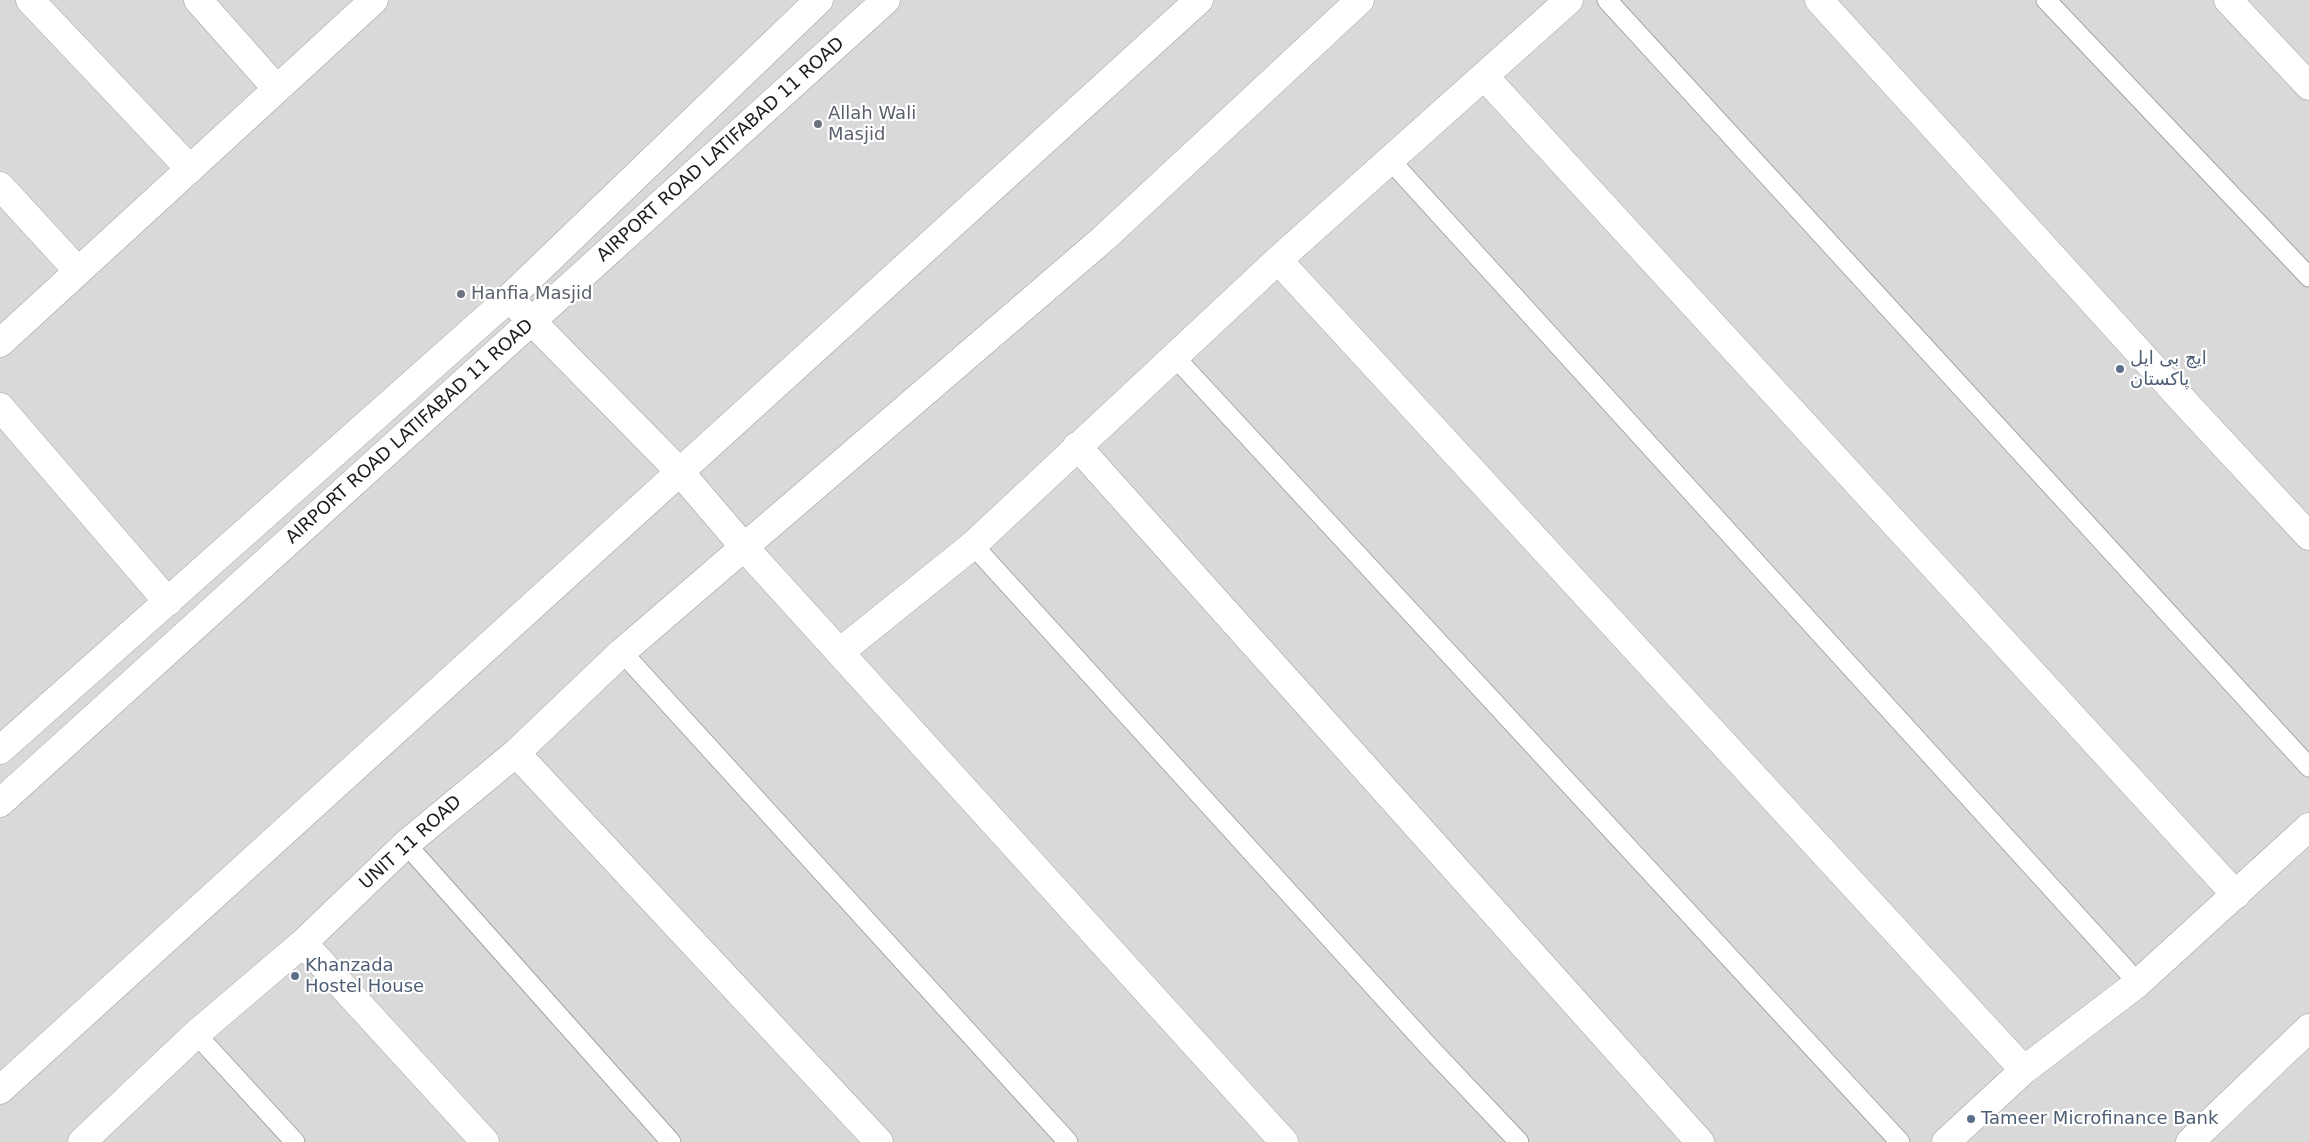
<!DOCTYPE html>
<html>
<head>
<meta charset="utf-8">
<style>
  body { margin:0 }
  canvas { display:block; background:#ede9e1 }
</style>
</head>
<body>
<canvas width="2309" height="1142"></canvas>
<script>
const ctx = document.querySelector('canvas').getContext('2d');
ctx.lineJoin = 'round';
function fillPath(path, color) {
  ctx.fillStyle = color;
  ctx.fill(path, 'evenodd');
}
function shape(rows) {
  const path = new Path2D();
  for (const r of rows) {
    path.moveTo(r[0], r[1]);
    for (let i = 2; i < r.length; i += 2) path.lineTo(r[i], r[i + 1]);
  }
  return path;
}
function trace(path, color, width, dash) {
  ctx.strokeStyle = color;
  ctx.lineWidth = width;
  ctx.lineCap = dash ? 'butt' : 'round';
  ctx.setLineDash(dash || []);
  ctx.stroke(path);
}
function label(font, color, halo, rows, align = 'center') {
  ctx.font = font + ' "DejaVu Sans",Vazirmatn,sans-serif';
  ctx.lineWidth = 4.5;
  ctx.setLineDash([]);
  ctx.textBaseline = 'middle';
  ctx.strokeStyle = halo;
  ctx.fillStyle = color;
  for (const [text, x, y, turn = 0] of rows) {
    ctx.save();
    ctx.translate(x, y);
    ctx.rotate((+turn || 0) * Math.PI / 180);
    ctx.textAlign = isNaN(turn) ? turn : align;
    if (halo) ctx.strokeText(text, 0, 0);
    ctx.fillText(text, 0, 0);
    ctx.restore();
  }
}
fillPath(shape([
  [0,0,2309,0,2309,1142,0,1142]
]), '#dad9d9');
const service = shape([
  [1607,0,2309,767],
  [2046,0,2309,277],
  [1391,161,2138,983],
  [1174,356,1900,1142],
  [973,545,1429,1047,1519,1142],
  [622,652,1068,1142],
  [406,844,671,1142],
  [196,1034,295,1142]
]);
const minor = shape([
  [30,0,190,169],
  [198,0,277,89],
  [2228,0,2309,86],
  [1484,76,2236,895],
  [0,186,78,271],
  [1278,260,2024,1070],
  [0,343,374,0],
  [0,407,168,602],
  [1077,446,1700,1142],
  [840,652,973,545,1278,260,1569,0],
  [516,753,879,1142],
  [303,943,485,1142],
  [0,1090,1199,0],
  [82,1142,196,1034,303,943,406,844,516,753,622,652,1103,239,1360,0],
  [2190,1142,2309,1028]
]);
const tertiary = shape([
  [1819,0,2188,406,2309,536],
  [509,298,680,472,744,547,1284,1142],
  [0,750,509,298,819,0],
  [0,803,886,0],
  [1946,1142,2024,1070,2138,983,2309,827]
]);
trace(service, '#a3a3a3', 21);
trace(minor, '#a3a3a3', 29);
trace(tertiary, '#a3a3a3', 29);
trace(service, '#fff', 19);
trace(minor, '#fff', 28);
trace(tertiary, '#fff', 28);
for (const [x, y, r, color] of [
  [818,124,5,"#6b7280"],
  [461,294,5,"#6b7280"],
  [2120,369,5,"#5c6f8a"],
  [295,976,5,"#5c6f8a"],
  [1971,1119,5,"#5c6f8a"]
]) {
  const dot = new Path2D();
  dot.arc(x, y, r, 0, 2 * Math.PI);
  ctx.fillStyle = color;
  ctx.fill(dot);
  trace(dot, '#fff', 2);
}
label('18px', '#5b616d', '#fff', [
  ["Allah Wali",828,114],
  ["Masjid",828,135],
  ["Hanfia Masjid",471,294]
], 'left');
label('18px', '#1c1c1c', '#fff', [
  ["AIRPORT ROAD LATIFABAD 11 ROAD",721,150,-42],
  ["AIRPORT ROAD LATIFABAD 11 ROAD",410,432,-42],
  ["UNIT 11 ROAD",411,843,-42]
]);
label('18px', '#4e5e75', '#fff', [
  ["ایچ بی ایل",2130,359],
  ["پاکستان",2130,380],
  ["Khanzada",305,966],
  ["Hostel House",305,987],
  ["Tameer Microfinance Bank",1981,1119]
], 'left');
</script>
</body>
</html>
